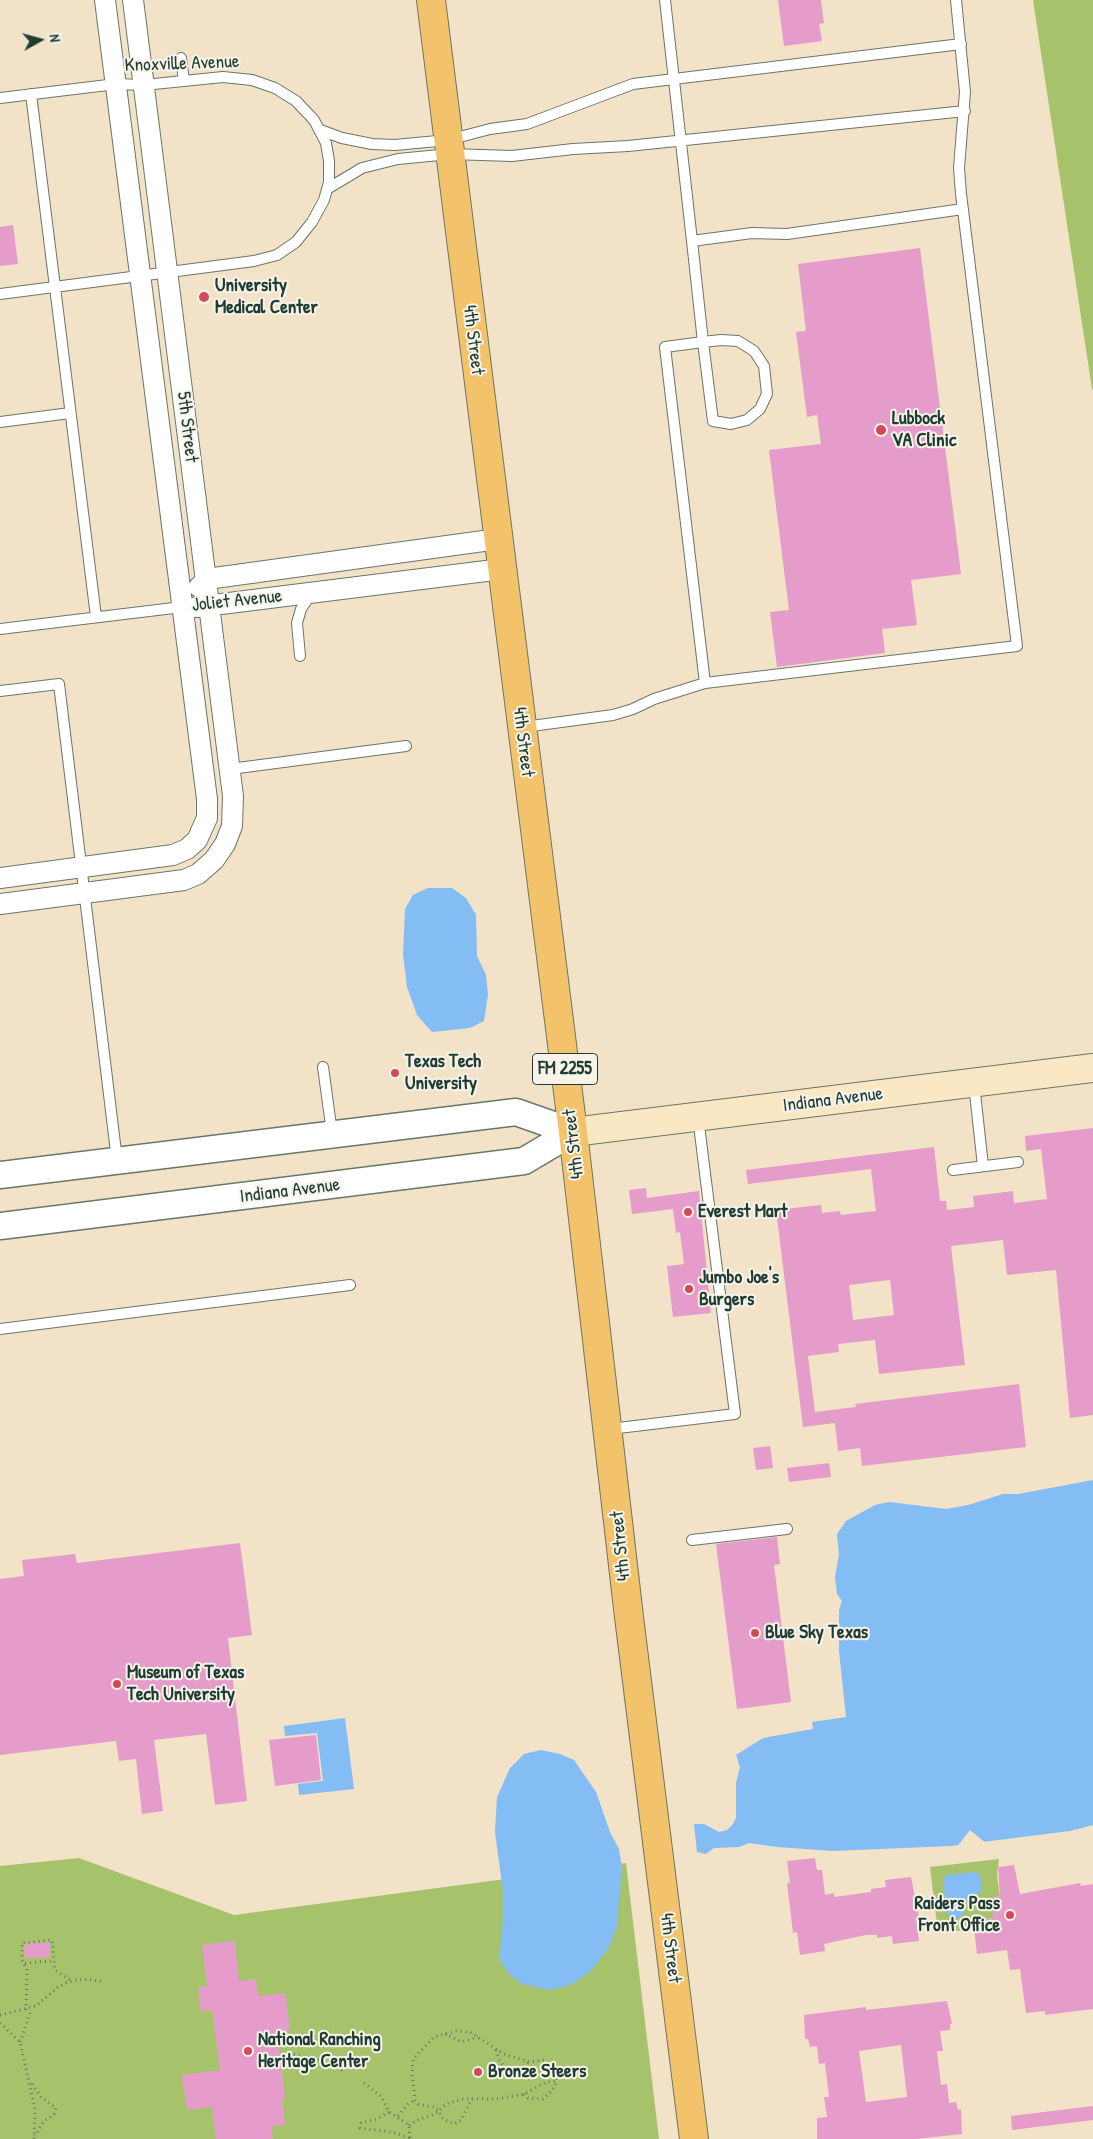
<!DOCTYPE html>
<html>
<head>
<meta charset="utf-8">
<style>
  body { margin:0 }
  #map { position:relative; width:1093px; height:2139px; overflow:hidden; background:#f2e2c7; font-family:"Patrick Hand",sans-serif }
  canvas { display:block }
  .north { position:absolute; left:15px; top:15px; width:50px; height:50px; -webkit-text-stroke:4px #f7f3e8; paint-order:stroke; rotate:83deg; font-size:14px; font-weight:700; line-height:20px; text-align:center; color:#1f3d34 }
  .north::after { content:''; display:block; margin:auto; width:18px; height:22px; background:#1f3d34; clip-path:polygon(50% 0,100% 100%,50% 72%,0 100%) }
</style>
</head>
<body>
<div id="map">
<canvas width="1093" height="2139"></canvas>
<div class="north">N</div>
</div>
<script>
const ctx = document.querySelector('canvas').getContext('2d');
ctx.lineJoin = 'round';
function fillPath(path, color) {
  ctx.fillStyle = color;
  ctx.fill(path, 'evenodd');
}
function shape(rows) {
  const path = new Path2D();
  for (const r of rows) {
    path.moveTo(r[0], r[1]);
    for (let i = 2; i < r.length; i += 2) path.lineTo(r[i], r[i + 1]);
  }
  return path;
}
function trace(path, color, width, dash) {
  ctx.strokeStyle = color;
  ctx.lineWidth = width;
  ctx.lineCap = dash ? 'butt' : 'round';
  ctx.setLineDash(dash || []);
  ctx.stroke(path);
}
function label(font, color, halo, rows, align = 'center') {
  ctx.font = font + ' "Patrick Hand",sans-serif';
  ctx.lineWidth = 4;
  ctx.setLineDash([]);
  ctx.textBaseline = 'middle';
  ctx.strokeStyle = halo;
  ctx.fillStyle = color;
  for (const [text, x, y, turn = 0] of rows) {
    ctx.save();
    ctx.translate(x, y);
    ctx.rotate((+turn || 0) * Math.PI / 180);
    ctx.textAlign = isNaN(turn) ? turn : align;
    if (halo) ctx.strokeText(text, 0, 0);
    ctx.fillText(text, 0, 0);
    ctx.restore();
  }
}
fillPath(shape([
  [1033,0,1093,0,1093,390,1092,389],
  [79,1858,234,1915,626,1863,659,2139,0,2139,0,1866],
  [999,1859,997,1875,1000,1896,991,1898,994,1918,974,1920,974,1929,938,1933,930,1867]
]), '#a6c36b');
fillPath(shape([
  [428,888,452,888,466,898,476,915,477,956,486,975,488,995,484,1021,470,1028,432,1032,417,1015,407,987,403,955,405,909,413,895],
  [1093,1480,1093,1825,1070,1831,951,1846,833,1851,777,1847,749,1843,739,1847,714,1848,706,1854,697,1852,694,1824,704,1824,719,1832,727,1830,733,1824,736,1818,736,1783,740,1767,736,1755,763,1738,813,1729,812,1722,846,1717,839,1651,839,1610,842,1601,837,1594,835,1577,839,1555,837,1534,846,1521,875,1505,889,1502,946,1509,968,1505,1003,1494,1018,1494],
  [345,1718,354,1789,299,1795,298,1784,323,1781,317,1733,285,1736,284,1726],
  [541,1750,560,1754,574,1760,596,1792,610,1832,619,1849,622,1867,617,1927,610,1946,591,1971,571,1985,550,1990,522,1984,508,1973,499,1959,503,1919,503,1892,495,1832,497,1797,510,1768,524,1754],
  [976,1872,980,1876,982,1889,978,1894,972,1895,967,1902,963,1902,965,1912,959,1918,953,1919,947,1914,943,1880,946,1875]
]), '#83bdf4');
fillPath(shape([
  [970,1830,987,1844,987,1845,956,1848]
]), '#f2e2c7');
fillPath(shape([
  [778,0,821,0,824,23,819,24,822,41,784,46],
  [13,225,18,264,0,266,0,227],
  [920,248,961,574,911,580,917,625,882,629,885,653,777,667,770,612,789,610,769,450,821,444,817,415,807,417,796,332,806,331,798,264],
  [1093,1128,1093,1415,1070,1418,1056,1270,1007,1275,1003,1240,951,1246,965,1365,879,1374,875,1340,838,1344,839,1352,808,1356,815,1412,856,1407,855,1404,1019,1384,1026,1447,862,1466,860,1448,838,1451,835,1423,803,1427,776,1210,821,1205,822,1213,840,1211,841,1215,876,1211,871,1169,748,1184,746,1170,934,1147,940,1201,946,1201,947,1210,974,1207,973,1196,1013,1191,1014,1203,1047,1199,1041,1149,1026,1151,1025,1136],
  [890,1280,894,1315,853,1320,849,1285],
  [646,1188,647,1198,699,1191,711,1313,673,1317,667,1266,684,1264,680,1232,676,1233,673,1209,632,1214,629,1190],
  [770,1446,773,1468,756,1470,753,1448],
  [829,1463,831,1477,789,1482,787,1468],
  [777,1537,780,1564,774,1565,791,1702,737,1709,716,1544],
  [240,1543,252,1635,228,1638,247,1801,215,1805,206,1734,154,1740,163,1811,142,1814,136,1759,119,1761,116,1741,0,1755,0,1579,24,1576,22,1560,75,1554,77,1563],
  [316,1735,321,1780,275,1786,269,1740],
  [815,1858,817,1870,822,1870,825,1895,834,1893,834,1897,871,1892,871,1889,886,1887,885,1880,911,1877,919,1918,916,1918,919,1941,893,1944,892,1936,877,1938,877,1935,866,1935,824,1944,825,1951,800,1955,797,1932,793,1933,787,1883,790,1883,787,1861],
  [1014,1865,1020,1894,1080,1883,1081,1886,1093,1884,1093,2009,1045,2015,1045,2011,1026,2013,1020,1969,1010,1970,1007,1950,977,1954,973,1920,994,1918,991,1898,1000,1896,998,1867],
  [235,1941,239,1981,256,1979,258,1996,285,1993,290,2030,277,2032,285,2099,282,2099,285,2125,271,2126,273,2139,216,2139,212,2107,187,2110,182,2075,220,2070,212,2010,201,2012,198,1987,207,1986,202,1945],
  [50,1942,50,1957,25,1958,24,1944],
  [947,2001,952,2024,950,2024,950,2030,940,2031,943,2051,937,2051,941,2085,947,2084,949,2103,956,2102,958,2110,961,2109,962,2134,916,2139,817,2139,817,2118,827,2117,824,2097,829,2097,825,2063,819,2064,817,2046,810,2047,808,2039,805,2039,804,2015,866,2007,866,2010],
  [901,2045,907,2097,866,2102,859,2051],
  [1093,2106,1093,2120,1012,2130,1011,2116]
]), '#e59cca');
const service = shape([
  [665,0,692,241,752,233,787,234,963,209],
  [181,58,184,81],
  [31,94,96,617],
  [0,98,116,84,144,85,223,77,252,80,275,88,296,101,314,120,326,143,329,161,329,182,324,200,312,222,296,242,277,255,254,261,0,294],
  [320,130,342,138,372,144,395,145,448,140,490,129,527,124,633,84,961,44],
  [327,189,362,168,398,159,450,154,512,156,573,149,628,146,965,111],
  [692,241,703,342,713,421,731,424,747,420,760,409,767,394,764,366,754,351,738,341,721,340,703,342,665,347,705,683],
  [0,422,70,413],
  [0,629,182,607],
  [300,656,297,623,301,609,311,594],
  [0,691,59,684,117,1160],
  [524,727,613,715,633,709,654,699,705,683,1017,646,961,194,959,168,965,92,956,0],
  [230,769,406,746],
  [323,1067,332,1133],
  [974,1084,983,1166],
  [953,1170,1018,1162],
  [0,1329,350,1285],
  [610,1429,735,1414,698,1117],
  [692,1540,787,1529]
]);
const minor = shape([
  [199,587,207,579,498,539],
  [197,607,502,569],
  [0,878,173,855,187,849,197,840,207,818,207,799,105,0],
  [0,904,184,880,198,874,214,860,225,844,232,826,233,796,133,0]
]);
const tertiary = shape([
  [0,1175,516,1112,573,1132],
  [0,1226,524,1161,573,1132]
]);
const secondary = shape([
  [573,1132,1093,1068]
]);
const primary = shape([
  [431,0,573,1132,629,1617,694,2139]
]);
trace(service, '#697767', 12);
trace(minor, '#697767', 22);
trace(tertiary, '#697767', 29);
trace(secondary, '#697767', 30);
trace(primary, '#697767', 30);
trace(shape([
  [25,1963,53,1961],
  [26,2010,27,1969,22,1960,22,1943,52,1940,55,1970,72,1981],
  [0,2015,36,2006,58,1987,66,1983,78,1979,102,1981],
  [0,2023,20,2042,35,2109,34,2139],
  [445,2034,462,2042,478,2037],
  [20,2042,31,2010],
  [496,2050,500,2061,507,2070,521,2068,529,2062],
  [289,2053,321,2060,344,2071],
  [364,2083,381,2096,389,2112,409,2125,410,2139],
  [32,2084,41,2097,56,2108,54,2114,44,2121,35,2136],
  [524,2094,528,2098,543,2099,552,2091,557,2081],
  [389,2112,377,2119,361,2123,360,2128,392,2132,410,2138],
  [398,2116,408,2104,415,2100],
  [409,2125,420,2119,434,2114,439,2111,446,2104,462,2099,496,2099,524,2094,546,2082,557,2081,556,2071,544,2060,529,2062,504,2054,470,2032,456,2031,434,2037,413,2059,412,2073,415,2100,418,2104,433,2107,439,2111,443,2119,454,2124,461,2120,472,2099]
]), '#697767', 3, [1, 4]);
trace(service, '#fff', 10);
trace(minor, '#fff', 20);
trace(tertiary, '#fff', 26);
trace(secondary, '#fae7c3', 28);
trace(primary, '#f2c36a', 28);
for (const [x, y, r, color] of [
  [204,297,6,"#d1495b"],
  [881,430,6,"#d1495b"],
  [395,1073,5,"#d1495b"],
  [688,1212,5,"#d1495b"],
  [689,1289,5,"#d1495b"],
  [755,1633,5,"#d1495b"],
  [117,1684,5,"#d1495b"],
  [1010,1915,5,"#d1495b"],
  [248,2051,5,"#d1495b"],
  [478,2072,5,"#d1495b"]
]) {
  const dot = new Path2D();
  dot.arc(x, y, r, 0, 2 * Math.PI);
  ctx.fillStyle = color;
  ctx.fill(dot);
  trace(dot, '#f7f3e8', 2);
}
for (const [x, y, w] of [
  [565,1069,65]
]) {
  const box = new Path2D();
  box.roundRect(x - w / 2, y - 15.5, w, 31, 4);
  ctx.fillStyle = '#f7f3e8';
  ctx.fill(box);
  trace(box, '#1f3d34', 1);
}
label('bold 18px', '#1f3d34', null, [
  ["FM 2255",565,1069]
]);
label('19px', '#1f3d34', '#f7f3e8', [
  ["Knoxville Avenue",182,64,-2],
  ["4th Street",473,340,83],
  ["5th Street",187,427,83],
  ["Joliet Avenue",237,601,-6],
  ["4th Street",523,742,83],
  ["Indiana Avenue",833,1100,-7],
  ["4th Street",574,1144,-97],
  ["Indiana Avenue",290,1191,-7],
  ["4th Street",621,1546,-96],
  ["4th Street",670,1948,83]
]);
label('bold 19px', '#1f3d34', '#f7f3e8', [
  ["University",215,286],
  ["Medical Center",215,308],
  ["Lubbock",892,419],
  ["VA Clinic",892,441],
  ["Texas Tech",405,1062],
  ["University",405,1084],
  ["Everest Mart",698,1212],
  ["Jumbo Joe's",699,1278],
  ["Burgers",699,1300],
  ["Blue Sky Texas",765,1633],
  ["Museum of Texas",127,1673],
  ["Tech University",127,1695],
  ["Raiders Pass",1000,1904,"right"],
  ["Front Office",1000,1926,"right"],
  ["National Ranching",258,2040],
  ["Heritage Center",258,2062],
  ["Bronze Steers",488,2072]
], 'left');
</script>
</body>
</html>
